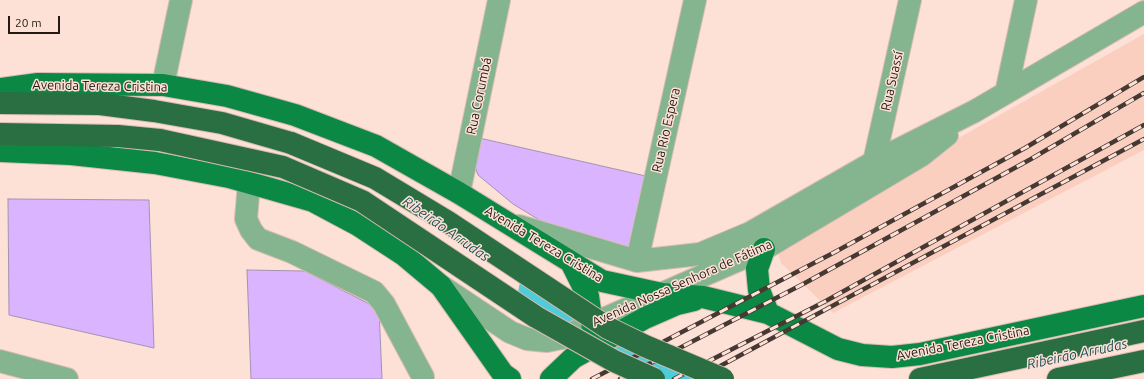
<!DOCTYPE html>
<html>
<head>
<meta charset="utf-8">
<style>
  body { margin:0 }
  #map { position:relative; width:1144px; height:379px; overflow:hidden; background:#fde0d6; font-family:Ubuntu,sans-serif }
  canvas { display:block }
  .scale { position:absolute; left:8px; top:16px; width:52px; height:18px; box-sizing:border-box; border:2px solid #251914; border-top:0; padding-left:5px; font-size:12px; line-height:14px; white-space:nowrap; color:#251914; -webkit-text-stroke:3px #fde0d6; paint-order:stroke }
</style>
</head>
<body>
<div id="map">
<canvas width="1144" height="379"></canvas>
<div class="scale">20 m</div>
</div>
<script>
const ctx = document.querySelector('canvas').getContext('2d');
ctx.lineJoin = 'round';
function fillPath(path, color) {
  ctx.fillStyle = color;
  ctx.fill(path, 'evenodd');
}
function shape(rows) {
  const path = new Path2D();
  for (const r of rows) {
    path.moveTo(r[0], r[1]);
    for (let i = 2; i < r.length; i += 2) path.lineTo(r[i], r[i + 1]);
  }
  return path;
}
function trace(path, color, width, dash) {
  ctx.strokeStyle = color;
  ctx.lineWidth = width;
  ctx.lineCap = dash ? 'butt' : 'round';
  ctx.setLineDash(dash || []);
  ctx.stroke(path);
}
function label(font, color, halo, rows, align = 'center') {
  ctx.font = font + ' Ubuntu,sans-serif';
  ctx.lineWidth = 3;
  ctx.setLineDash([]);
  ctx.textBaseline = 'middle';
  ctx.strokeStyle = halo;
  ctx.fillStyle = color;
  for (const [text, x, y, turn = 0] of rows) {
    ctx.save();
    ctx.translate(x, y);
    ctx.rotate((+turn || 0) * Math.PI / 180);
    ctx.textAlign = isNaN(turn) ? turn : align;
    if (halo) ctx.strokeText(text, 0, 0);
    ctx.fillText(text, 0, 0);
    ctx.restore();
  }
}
fillPath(shape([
  [1144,34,1144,150,833,313,781,263,778,253,816,218]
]), '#fbcfc0');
trace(shape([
  [534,290,614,348,678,379]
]), '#50cbd8', 31);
const building = shape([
  [475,137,650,177,631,248,569,234,541,221,513,204,478,175,472,158,475,137],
  [8,199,149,200,154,348,9,315,8,199],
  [247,270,305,271,379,309,382,379,251,379,247,270]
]);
fillPath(building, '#dab4fe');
trace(building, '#a294b0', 1);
const minor = shape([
  [163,85,181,0],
  [1006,93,1026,0],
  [874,162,910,0],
  [249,183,246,219,251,230,258,239,292,252,374,292,384,304,423,377],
  [459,193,499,0],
  [519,226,637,261,700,254,750,233,874,162,975,111,1144,12],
  [637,261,695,0],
  [441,286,510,332,527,339,547,341,562,338,592,324,764,249,922,155,947,135],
  [0,361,67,379]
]);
const major = shape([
  [0,89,38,84,163,85,227,96,295,115,376,146,459,193,602,281,662,294,703,297,768,313,838,349,862,355,892,357,920,354,1144,306],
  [0,151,71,154,155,163,229,177,313,201,358,225,404,255,441,286,503,374,510,379],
  [764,249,757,269,759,290,768,313],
  [571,262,588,296,592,324],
  [551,379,573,358,645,318,677,304,694,300]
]);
const highway = shape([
  [0,103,100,104,154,111,222,123,291,143],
  [0,134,118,136,160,140],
  [920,379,1144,331],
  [1058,379,1144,361]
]);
trace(minor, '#d6bcb3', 24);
trace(major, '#d6bcb3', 24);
trace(highway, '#d6bcb3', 24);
trace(minor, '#84b58f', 22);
trace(major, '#0b8844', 22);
trace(highway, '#2a6f41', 22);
const rail = shape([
  [592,379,835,252,1025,148,1144,77],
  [620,379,805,283,1031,159,1144,93],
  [674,379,824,302,1144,125],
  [696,379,1144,139]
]);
trace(rail, '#463832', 4.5);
trace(rail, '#fde0d6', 3, [9]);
const highwayBridge = shape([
  [160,140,283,167,362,201,536,317,614,361,654,379],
  [291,143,375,178,448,222,608,328,645,346,723,379]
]);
trace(highwayBridge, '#d6bcb3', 24, []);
trace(highwayBridge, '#2a6f41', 22);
label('13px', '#251914', '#fde0d6', [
  ["Rua Suassí",892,81,-77],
  ["Avenida Tereza Cristina",100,86,1],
  ["Rua Corumbá",479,96,-78],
  ["Rua Rio Espera",666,130,-77],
  ["Avenida Tereza Cristina",544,244,31],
  ["Avenida Nossa Senhora de Fátima",682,283,-24],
  ["Avenida Tereza Cristina",963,343,-11]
]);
label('italic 14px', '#1e5258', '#fde0d6', [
  ["Ribeirão Arrudas",446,229,35],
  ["Ribeirão Arrudas",1077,354,-12]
]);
</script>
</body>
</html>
